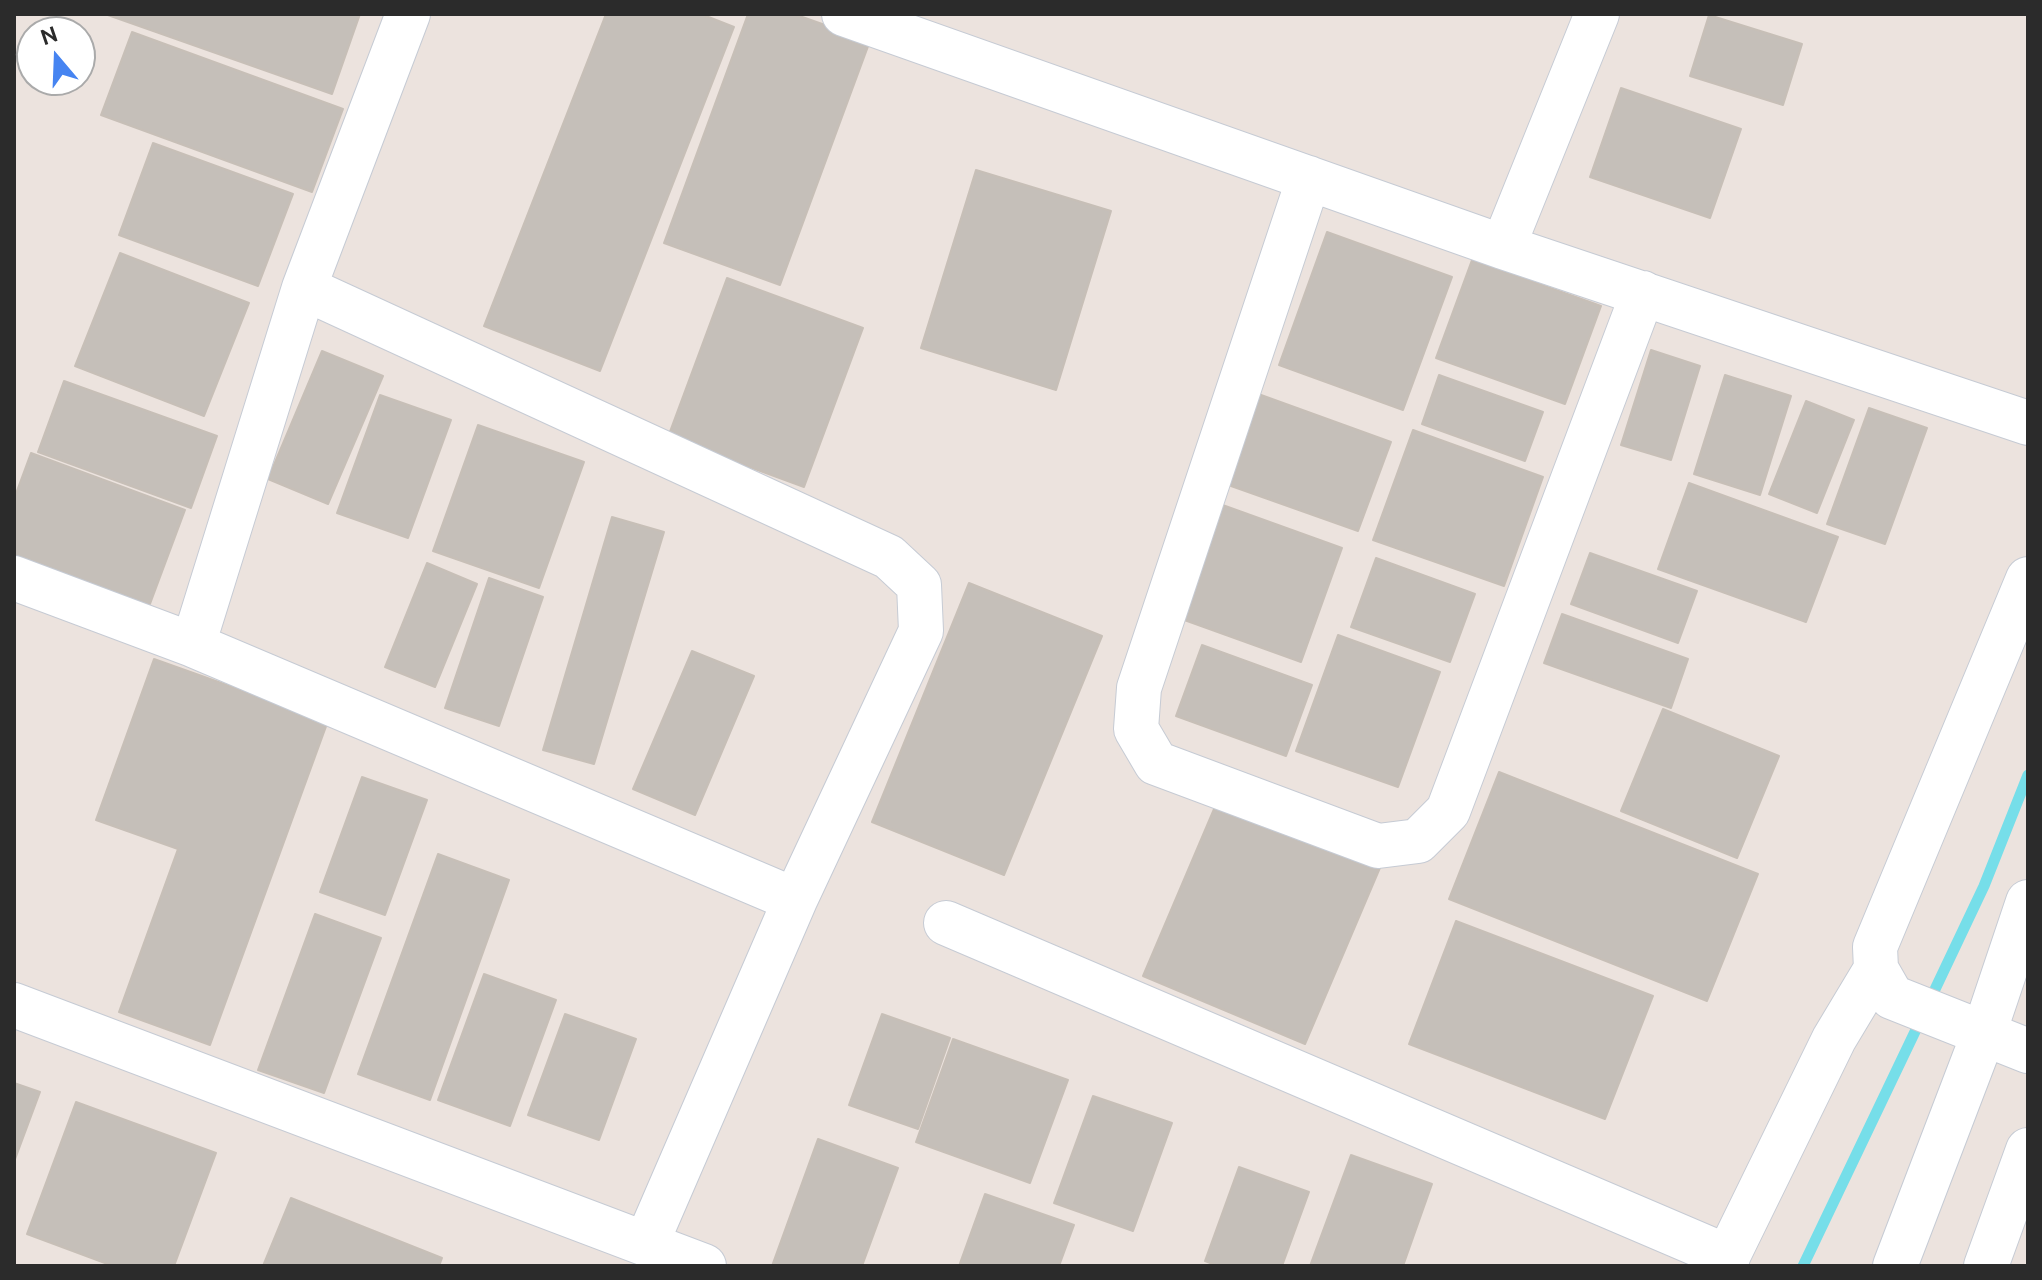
<!DOCTYPE html>
<html>
<head>
<meta charset="utf-8">
<style>
  body { margin:0 }
  #map { position:relative; width:2042px; height:1280px; overflow:hidden; background:#ece3de; font-family:Ubuntu,sans-serif }
  canvas { display:block }
  .frame { position:absolute; inset:0; border:16px solid #2b2b2b; pointer-events:none }
  .north { position:absolute; left:16px; top:16px; width:80px; height:80px; box-sizing:border-box; background:#fff; border:2px solid #aaa; border-radius:50%; rotate:341deg; font-size:22px; font-weight:700; line-height:32px; text-align:center; color:#2b2b2b }
  .north::after { content:''; display:block; margin:auto; width:28px; height:36px; background:#4684f1; clip-path:polygon(50% 0,100% 100%,50% 72%,0 100%) }
</style>
</head>
<body>
<div id="map">
<canvas width="2042" height="1280"></canvas>
<div class="frame"></div>
<div class="north">N</div>
</div>
<script>
const ctx = document.querySelector('canvas').getContext('2d');
ctx.lineJoin = 'round';
function shape(rows) {
  const path = new Path2D();
  for (const r of rows) {
    path.moveTo(r[0], r[1]);
    for (let i = 2; i < r.length; i += 2) path.lineTo(r[i], r[i + 1]);
  }
  return path;
}
function trace(path, color, width, dash) {
  ctx.strokeStyle = color;
  ctx.lineWidth = width;
  ctx.lineCap = dash ? 'butt' : 'round';
  ctx.setLineDash(dash || []);
  ctx.stroke(path);
}
function fillPath(path, color) {
  ctx.fillStyle = color;
  ctx.fill(path, 'evenodd');
}
trace(shape([
  [1929,1002,1984,886,2028,775],
  [1803,1266,1922,1017]
]), '#76dee9', 11);
const building = shape([
  [105,14,360,14,332,94,105,14],
  [606,14,701,14,734,27,600,371,484,326,606,14],
  [748,14,794,14,870,41,780,285,664,243,748,14],
  [1709,15,1802,44,1783,105,1690,76,1709,15],
  [132,32,343,109,312,192,101,115,132,32],
  [1621,88,1741,129,1710,218,1590,177,1621,88],
  [153,143,293,194,258,286,119,235,153,143],
  [976,170,1111,211,1056,390,921,348,976,170],
  [1327,232,1452,277,1403,410,1279,365,1327,232],
  [120,253,249,303,204,416,75,366,120,253],
  [1472,260,1601,306,1565,404,1436,358,1472,260],
  [727,278,863,328,804,487,668,437,727,278],
  [1651,350,1700,366,1671,460,1621,445,1651,350],
  [322,351,383,376,328,504,268,479,322,351],
  [1439,375,1543,412,1525,461,1422,424,1439,375],
  [1725,375,1791,396,1760,495,1694,474,1725,375],
  [64,381,217,436,191,508,38,452,64,381],
  [1250,391,1391,442,1358,531,1217,481,1250,391],
  [380,395,451,420,408,538,337,513,380,395],
  [1806,401,1854,420,1817,513,1769,494,1806,401],
  [1869,408,1927,428,1885,544,1827,524,1869,408],
  [478,425,584,462,539,588,433,551,478,425],
  [1413,430,1543,477,1504,586,1373,540,1413,430],
  [31,453,185,510,147,612,14,563,14,499,31,453],
  [1689,483,1838,537,1806,622,1658,569,1689,483],
  [1217,503,1342,548,1301,662,1176,617,1217,503],
  [612,517,664,532,594,764,543,750,612,517],
  [1590,553,1697,591,1678,643,1571,604,1590,553],
  [1376,558,1475,594,1450,662,1351,627,1376,558],
  [427,563,477,584,435,687,385,667,427,563],
  [489,578,543,597,499,726,445,708,489,578],
  [969,583,1102,636,1004,875,872,822,969,583],
  [1562,614,1688,659,1671,708,1544,663,1562,614],
  [1338,635,1440,672,1398,787,1296,751,1338,635],
  [1202,645,1312,685,1286,756,1176,716,1202,645],
  [692,651,754,676,695,815,633,789,692,651],
  [154,659,328,721,210,1045,119,1012,178,849,96,820,154,659],
  [1663,709,1779,756,1737,858,1621,811,1663,709],
  [1499,772,1758,874,1707,1001,1449,899,1499,772],
  [362,777,427,800,385,915,320,892,362,777],
  [1220,795,1382,863,1305,1044,1143,976,1220,795],
  [438,854,509,880,430,1100,358,1074,438,854],
  [315,914,381,938,324,1093,258,1070,315,914],
  [1456,921,1653,996,1605,1119,1409,1044,1456,921],
  [484,974,556,1000,510,1126,438,1100,484,974],
  [565,1014,636,1039,599,1140,528,1115,565,1014],
  [882,1014,950,1038,918,1129,849,1105,882,1014],
  [953,1039,1068,1080,1030,1183,916,1142,953,1039],
  [14,1083,40,1092,14,1162,14,1083],
  [1093,1096,1172,1123,1133,1231,1054,1203,1093,1096],
  [76,1102,216,1153,174,1266,113,1266,27,1234,76,1102],
  [818,1139,898,1168,862,1266,772,1266,818,1139],
  [1351,1155,1432,1184,1403,1266,1310,1266,1351,1155],
  [1239,1167,1309,1192,1282,1266,1218,1266,1205,1261,1239,1167],
  [985,1194,1074,1225,1059,1266,959,1266,985,1194],
  [291,1198,442,1258,439,1266,263,1266,291,1198]
]);
fillPath(building, '#c5bfb9');
trace(building, '#c7bfb7', 2);
const minor = shape([
  [844,14,1503,247,2028,423],
  [1309,178,1139,688,1136,729,1156,763,1378,846,1418,841,1448,811,1643,293],
  [1503,247,1597,14],
  [304,288,889,557,919,585,921,631,795,900],
  [14,578,193,645,795,900,647,1242],
  [2028,579,1875,947,1876,969,1892,997,2028,1051],
  [193,645,304,288,408,14],
  [946,923,1728,1257],
  [14,1005,704,1266],
  [1723,1266,1834,1039,1876,969],
  [1895,1266,1984,1033,2028,902],
  [1986,1266,2028,1150]
]);
trace(minor, '#c6cbd4', 46);
trace(minor, '#fff', 44);
</script>
</body>
</html>
